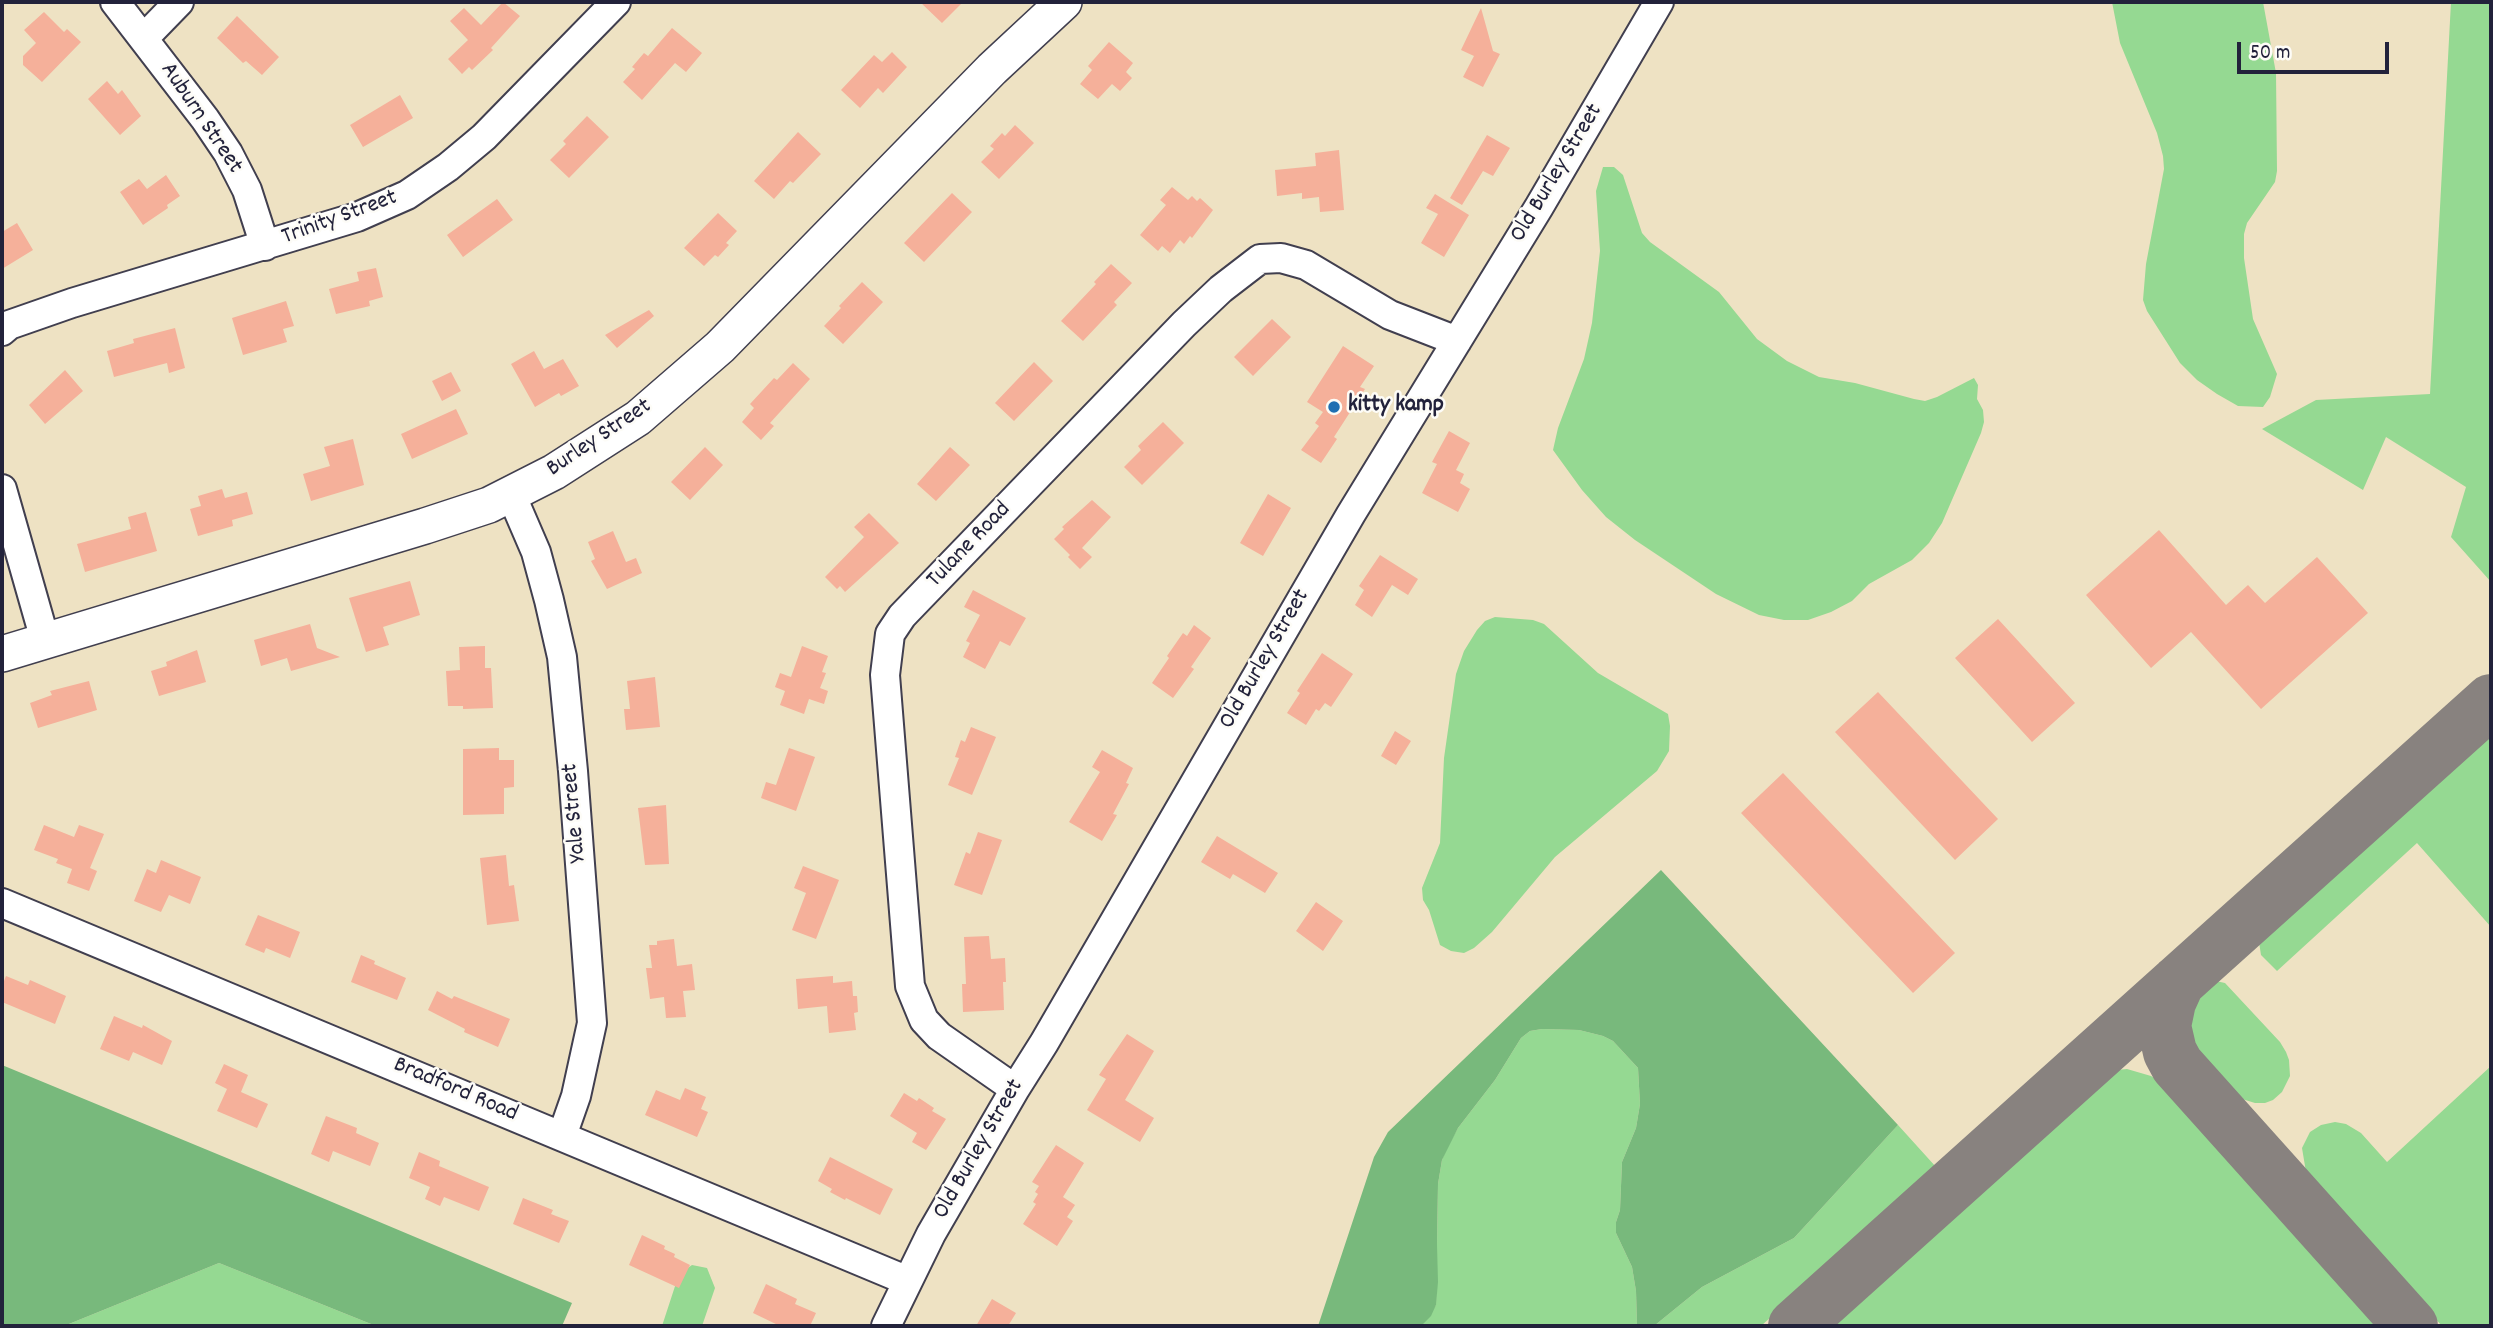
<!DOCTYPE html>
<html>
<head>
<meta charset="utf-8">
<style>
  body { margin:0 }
  #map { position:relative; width:2493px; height:1328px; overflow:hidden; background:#eee2c3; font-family:Dekko,sans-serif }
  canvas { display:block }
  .frame { position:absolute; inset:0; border:4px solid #22223b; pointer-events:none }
  .scale { position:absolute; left:2237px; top:42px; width:152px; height:32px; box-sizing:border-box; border:4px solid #22223b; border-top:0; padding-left:9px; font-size:21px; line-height:24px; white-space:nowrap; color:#22223b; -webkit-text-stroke:5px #fdfcf7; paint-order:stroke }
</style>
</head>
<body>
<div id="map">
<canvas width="2493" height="1328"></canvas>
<div class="frame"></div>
<div class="scale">50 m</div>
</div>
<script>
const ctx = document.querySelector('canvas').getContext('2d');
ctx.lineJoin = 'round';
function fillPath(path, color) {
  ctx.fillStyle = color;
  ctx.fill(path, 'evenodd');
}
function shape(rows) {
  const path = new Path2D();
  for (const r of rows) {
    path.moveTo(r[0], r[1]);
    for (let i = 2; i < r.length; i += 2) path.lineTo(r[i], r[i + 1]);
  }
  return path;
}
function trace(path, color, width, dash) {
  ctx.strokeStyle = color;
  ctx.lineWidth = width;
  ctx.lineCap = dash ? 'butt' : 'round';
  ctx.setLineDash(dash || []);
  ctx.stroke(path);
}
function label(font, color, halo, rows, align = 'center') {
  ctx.font = font + ' Dekko,sans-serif';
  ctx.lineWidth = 5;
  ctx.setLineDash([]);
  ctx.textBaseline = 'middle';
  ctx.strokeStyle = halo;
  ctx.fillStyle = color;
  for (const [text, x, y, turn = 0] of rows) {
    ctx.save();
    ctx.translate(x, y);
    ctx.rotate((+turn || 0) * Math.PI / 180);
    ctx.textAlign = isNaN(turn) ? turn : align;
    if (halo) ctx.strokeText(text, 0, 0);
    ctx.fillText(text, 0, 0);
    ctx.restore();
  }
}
fillPath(shape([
  [2112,2,2263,2,2276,73,2277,171,2275,182,2247,223,2244,234,2244,258,2253,319,2277,374,2270,397,2263,407,2238,406,2217,394,2197,380,2180,363,2147,311,2143,300,2146,264,2164,169,2163,156,2157,133,2120,43],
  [2451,2,2491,2,2491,582,2451,537,2466,487,2386,437,2363,490,2262,429,2316,400,2430,394],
  [1603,167,1614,167,1623,175,1642,233,1650,242,1719,292,1757,339,1787,361,1819,377,1855,383,1914,399,1925,401,1937,397,1974,378,1978,385,1977,399,1983,410,1984,422,1981,433,1942,523,1929,543,1912,560,1869,584,1852,601,1831,612,1808,620,1784,620,1759,615,1716,594,1635,540,1606,517,1582,490,1553,450,1558,428,1584,359,1592,323,1600,251,1596,191],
  [1495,617,1533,620,1544,624,1598,673,1668,714,1670,726,1669,751,1657,771,1555,857,1492,932,1474,948,1464,953,1451,951,1440,945,1429,910,1423,900,1422,888,1440,843,1444,758,1456,674,1464,651,1477,630,1485,621],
  [2491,726,2491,927,2417,843,2277,971,2261,955,2259,942,2261,932],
  [2211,980,2225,983,2280,1042,2286,1052,2289,1060,2290,1076,2282,1092,2273,1100,2265,1103,2255,1103,2242,1099,2230,1091,2199,1057,2189,1041,2184,1022,2188,1003,2194,992],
  [1542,1029,1579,1030,1603,1036,1613,1041,1638,1068,1640,1104,1636,1128,1622,1162,1620,1210,1616,1222,1616,1233,1632,1267,1636,1291,1637,1326,1421,1326,1436,1305,1438,1184,1442,1160,1446,1149,1458,1128,1495,1080,1521,1038,1530,1031],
  [2491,1066,2491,1326,2442,1326,2310,1182,2306,1172,2302,1148,2310,1132,2321,1125,2335,1122,2346,1124,2361,1133,2387,1162],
  [2127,1069,2151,1076,2159,1081,2379,1326,1823,1326,2108,1071],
  [1898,1125,1936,1167,1761,1326,1654,1326,1702,1287,1794,1238],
  [219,1263,376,1326,64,1326],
  [692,1265,707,1268,715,1288,702,1326,662,1326,679,1274]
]), '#95d992');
fillPath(shape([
  [1661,870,1898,1125,1794,1238,1702,1287,1654,1326,1637,1326,1636,1291,1632,1267,1616,1233,1616,1222,1620,1210,1622,1162,1636,1128,1640,1104,1638,1068,1613,1041,1603,1036,1579,1030,1542,1029,1530,1031,1521,1038,1495,1080,1458,1128,1442,1160,1438,1184,1437,1245,1438,1282,1436,1305,1431,1316,1421,1326,1318,1326,1374,1157,1388,1132],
  [2,1065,263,1173,572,1303,562,1326,376,1326,219,1263,64,1326,2,1326]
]), '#78b97c');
trace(shape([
  [2178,982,2169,1002,2164,1026,2170,1052,2177,1065,2411,1326],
  [1795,1326,2491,701]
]), '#88827f', 54);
fillPath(shape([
  [503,2,520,16,491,48,493,50,472,70,469,67,462,74,448,59,468,40,450,21,464,8,481,25],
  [920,2,963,2,942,23],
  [1481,8,1493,51,1500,54,1483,87,1463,77,1474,56,1461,50],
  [44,12,64,32,67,29,81,42,42,82,23,65,23,56,36,43,24,30],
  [237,16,279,57,262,75,246,61,243,63,217,38],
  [672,28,702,53,686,72,675,63,642,100,623,82,635,69,632,67,644,53,648,56],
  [1109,42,1133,63,1126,72,1132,78,1120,91,1112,84,1098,99,1080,84,1092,70,1088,66],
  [892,52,907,67,883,93,878,88,860,108,841,90,874,55,882,62],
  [107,81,118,94,122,90,141,116,120,135,88,99],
  [400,95,413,118,363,147,350,125],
  [587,116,609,137,569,178,550,160,566,144,563,141],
  [1015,125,1034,143,999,179,981,162,994,149,990,146,1002,133,1005,136],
  [798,132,821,154,793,183,790,181,774,199,754,181],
  [1487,135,1510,148,1493,176,1483,171,1462,205,1450,198],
  [1339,150,1344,210,1320,212,1319,197,1302,199,1302,193,1277,196,1275,170,1316,166,1315,153],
  [166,175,180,196,167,205,168,208,143,225,120,192,139,179,147,189],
  [1172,187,1188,200,1192,196,1197,201,1200,198,1213,210,1192,238,1190,236,1184,244,1180,240,1170,253,1162,246,1158,251,1140,235,1166,205,1160,200],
  [952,193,972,212,924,262,904,243],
  [1435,194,1469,215,1444,257,1421,243,1438,214,1426,208],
  [497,199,513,220,463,257,447,235],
  [718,213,737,231,726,243,729,245,718,257,715,255,704,266,684,248],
  [17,223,33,250,2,269,2,232],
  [1111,264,1132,283,1114,302,1117,305,1083,341,1061,321,1096,284,1094,282],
  [376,268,383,297,369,301,370,306,336,314,329,289,359,281,357,272],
  [862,282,883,302,843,344,824,326,841,308,839,306],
  [286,301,294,326,283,329,287,342,243,355,232,318],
  [649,310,654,316,617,348,605,335],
  [1272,319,1291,337,1253,376,1234,357],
  [175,328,185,368,169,373,167,363,114,377,107,351,134,343,133,339],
  [1343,346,1374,366,1360,387,1365,389,1334,437,1337,439,1321,463,1301,450,1319,426,1315,423,1323,412,1307,402],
  [534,351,544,369,563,359,579,386,561,396,559,393,535,407,511,364],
  [1034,362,1053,381,1014,421,995,403],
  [793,363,810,379,770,423,774,426,761,440,742,422,754,408,750,404,774,378,777,380],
  [65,370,83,391,45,424,29,405],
  [451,372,461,391,442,401,432,381],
  [456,409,468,434,412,459,401,434],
  [1163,422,1184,443,1142,485,1124,467,1141,450,1138,446],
  [1449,431,1470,443,1456,470,1464,474,1460,483,1470,489,1458,512,1422,493,1437,464,1432,462],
  [353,439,364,485,311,501,303,474,330,466,324,447],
  [705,447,723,465,690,500,671,482],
  [950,447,970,465,936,501,917,484],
  [222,489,225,498,247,492,253,514,232,520,233,526,198,536,190,509,201,506,198,496],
  [1268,494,1291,508,1263,556,1240,543],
  [1092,500,1111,517,1082,548,1092,557,1080,569,1068,557,1070,555,1054,539,1064,529,1062,527],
  [146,512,157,551,85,572,77,544,131,529,128,517],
  [869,513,899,543,845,592,840,586,837,589,825,577,864,537,854,527],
  [2159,530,2226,605,2248,585,2265,603,2317,557,2368,613,2261,709,2191,632,2151,668,2086,595],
  [613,531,626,562,636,558,642,573,607,589,591,561,595,559,588,542],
  [1380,555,1418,579,1408,595,1392,585,1372,617,1355,605,1364,590,1359,586],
  [410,581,420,615,383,627,389,645,366,652,349,598],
  [973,590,1026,618,1010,646,1000,641,985,669,963,657,970,643,966,641,980,615,964,607],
  [1998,619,2075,703,2032,742,1955,658],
  [310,624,317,648,340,657,291,671,287,658,261,666,254,640],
  [1194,625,1211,638,1191,667,1194,669,1173,698,1152,683,1169,658,1167,656,1183,633,1187,636],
  [485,646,485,668,491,668,493,708,463,709,463,706,448,706,446,671,460,670,459,647],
  [802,646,828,656,822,672,826,673,820,688,828,691,824,704,809,699,804,714,780,705,785,691,775,687,780,673,791,677],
  [197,650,206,682,159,696,151,671,167,666,166,662],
  [1322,653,1353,674,1331,707,1325,703,1319,711,1316,709,1306,725,1287,713,1300,693,1297,691],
  [655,677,660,727,626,730,624,709,630,709,627,681],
  [89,681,97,710,38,728,30,703,52,695,50,691],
  [1878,692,1998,819,1955,860,1835,732],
  [971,727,996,737,972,795,948,785,959,758,955,757,961,740,965,742],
  [1395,731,1411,741,1396,765,1381,756],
  [499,748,499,760,514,760,514,787,504,788,504,814,463,815,463,749],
  [789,748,815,757,796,811,761,798,766,782,776,785],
  [1102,750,1133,768,1126,783,1129,784,1113,814,1117,815,1102,841,1069,822,1100,772,1092,767],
  [1783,773,1955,953,1913,993,1741,813],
  [666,805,669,864,645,865,638,808],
  [44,825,74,837,79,825,104,834,90,868,97,871,89,891,67,883,72,869,56,863,58,859,34,850],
  [978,832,1002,840,982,895,954,885,966,852,970,854],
  [1217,836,1278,873,1265,893,1233,874,1230,879,1201,862],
  [506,855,509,886,514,885,519,921,487,925,480,858],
  [161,860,201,877,190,904,169,895,161,912,134,901,147,869,156,873],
  [803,866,839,880,816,939,792,930,806,893,794,888],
  [1316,902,1343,921,1323,951,1296,931],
  [258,915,300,932,290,958,266,948,264,953,245,945],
  [989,936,991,959,1005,958,1006,982,1003,982,1004,1010,963,1012,962,984,966,984,964,937],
  [674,939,677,966,692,964,695,990,683,991,686,1017,666,1018,664,997,650,999,646,968,652,968,649,945,657,945,657,941],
  [361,955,375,961,374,964,406,978,397,1000,351,982],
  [6,976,28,985,30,980,66,996,55,1024,2,1002,2,986],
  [833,976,833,983,852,981,853,996,857,996,858,1012,854,1013,856,1030,829,1033,827,1006,798,1009,796,979],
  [437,991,452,999,454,996,510,1019,498,1047,464,1032,465,1029,428,1010],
  [114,1016,142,1028,143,1025,172,1041,162,1065,133,1052,129,1061,100,1049],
  [1127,1034,1154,1051,1125,1100,1154,1118,1140,1142,1087,1110,1106,1079,1099,1075],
  [224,1064,248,1075,241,1092,268,1104,257,1128,217,1111,227,1089,215,1083],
  [685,1088,706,1097,701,1109,708,1112,697,1137,645,1115,656,1090,680,1100],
  [904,1093,917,1101,919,1098,934,1108,932,1111,946,1119,926,1150,912,1142,917,1133,890,1116],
  [326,1116,357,1128,356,1133,379,1143,370,1166,333,1151,329,1162,311,1154],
  [1056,1145,1084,1163,1063,1197,1075,1205,1067,1217,1073,1221,1057,1246,1023,1224,1036,1204,1033,1202,1038,1194,1035,1192,1039,1186,1032,1182],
  [419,1152,440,1161,439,1166,489,1187,479,1211,444,1197,440,1206,425,1199,430,1187,409,1178],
  [830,1157,893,1189,880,1215,846,1198,845,1200,830,1192,832,1189,818,1181],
  [523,1198,553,1210,551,1214,569,1221,559,1243,513,1224],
  [642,1235,665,1246,664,1249,675,1254,674,1257,690,1265,679,1288,629,1265],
  [766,1284,797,1299,795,1304,816,1313,810,1326,780,1326,753,1313],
  [992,1299,1016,1313,1008,1326,976,1326]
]), '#f5b09a');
const minor = shape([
  [115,2,205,119,228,153,247,190,265,246],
  [144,38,179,2],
  [2,331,9,325,72,303,357,217,407,195,448,167,484,137,616,2],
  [2,489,45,640],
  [511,494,536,552,549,600,562,657,573,771,592,1023,576,1096,562,1136],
  [2,903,908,1281],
  [1015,1089,939,1036,924,1020,910,986,885,675,890,634,902,616,929,588,1184,324,1221,289,1260,259,1281,258,1306,265,1390,315,1457,341],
  [886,1326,931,1234,1015,1089,1044,1043,1351,514,1539,207,1659,2]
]);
const major = shape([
  [2,654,425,526,489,505,554,472,638,418,720,347,992,69,1064,2]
]);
trace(minor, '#413f4f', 32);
trace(major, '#413f4f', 38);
trace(minor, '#fff', 28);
trace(major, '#fff', 35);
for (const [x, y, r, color] of [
  [1334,407,7,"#1f6fb2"]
]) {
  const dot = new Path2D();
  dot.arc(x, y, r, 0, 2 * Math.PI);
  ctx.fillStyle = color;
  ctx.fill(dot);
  trace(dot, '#fdfcf7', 2.5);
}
label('24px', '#22223b', '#fdfcf7', [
  ["Auburn Street",200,119,56],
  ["Old Burley Street",1558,174,-59],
  ["Trinity Street",340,219,-20],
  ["Burley Street",600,439,-34],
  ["Tulane Road",970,546,-46],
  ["Old Burley Street",1266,660,-60],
  ["Yale Street",576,813,-95],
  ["Bradford Road",455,1091,23],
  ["Old Burley Street",980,1150,-60]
]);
label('bold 24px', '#22223b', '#fdfcf7', [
  ["kitty kamp",1348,407]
], 'left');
</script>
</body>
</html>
